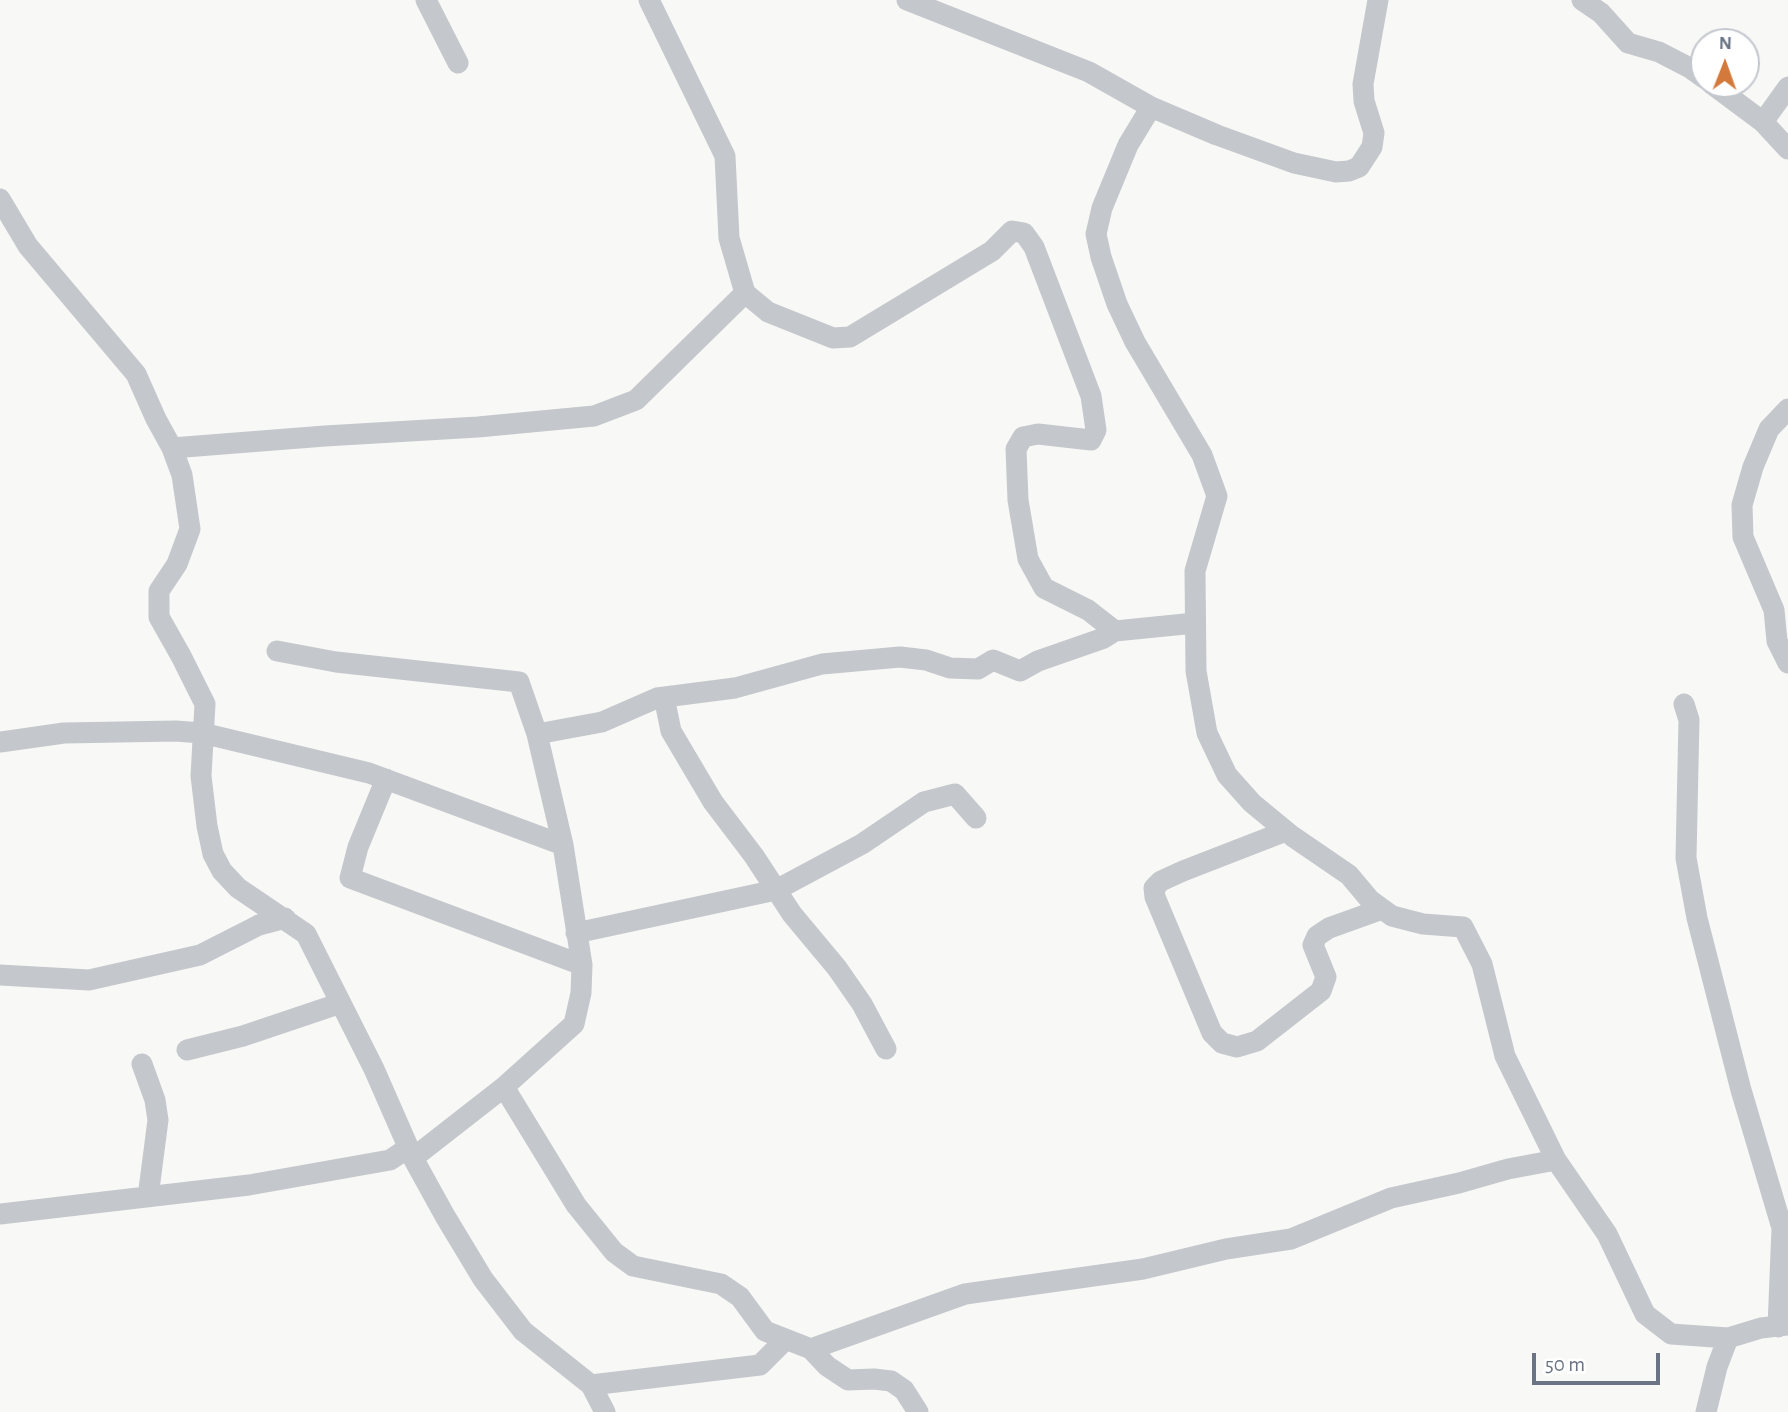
<!DOCTYPE html>
<html>
<head>
<meta charset="utf-8">
<style>
  body { margin:0 }
  #map { position:relative; width:1788px; height:1412px; overflow:hidden; background:#f8f8f6; font-family:"Alegreya Sans",sans-serif }
  canvas { display:block }
  .north { position:absolute; left:1690px; top:28px; width:70px; height:70px; box-sizing:border-box; background:#fff; border:2px solid #c3c7ce; border-radius:50%; rotate:1deg; font-size:19px; font-weight:700; line-height:28px; text-align:center; color:#6a7484 }
  .north::after { content:''; display:block; margin:auto; width:24px; height:32px; background:#d3793b; clip-path:polygon(50% 0,100% 100%,50% 72%,0 100%) }
  .scale { position:absolute; left:1532px; top:1353px; width:128px; height:32px; box-sizing:border-box; border:4px solid #6a7484; border-top:0; padding-left:9px; font-size:21px; line-height:24px; white-space:nowrap; color:#6a7484; -webkit-text-stroke:5px #fff; paint-order:stroke }
</style>
</head>
<body>
<div id="map">
<canvas width="1788" height="1412"></canvas>
<div class="north">N</div>
<div class="scale">50 m</div>
</div>
<script>
const ctx = document.querySelector('canvas').getContext('2d');
ctx.lineJoin = 'round';
function shape(rows) {
  const path = new Path2D();
  for (const r of rows) {
    path.moveTo(r[0], r[1]);
    for (let i = 2; i < r.length; i += 2) path.lineTo(r[i], r[i + 1]);
  }
  return path;
}
function trace(path, color, width, dash) {
  ctx.strokeStyle = color;
  ctx.lineWidth = width;
  ctx.lineCap = dash ? 'butt' : 'round';
  ctx.setLineDash(dash || []);
  ctx.stroke(path);
}
trace(shape([
  [426,0,458,63],
  [649,0,725,156,729,238,745,293,768,312,833,338,850,337,992,251,1012,231,1024,233,1034,247,1091,396,1096,430,1091,440,1038,434,1023,437,1016,449,1018,500,1028,559,1044,588,1088,610,1115,631],
  [907,0,1089,72,1151,107,1128,145,1102,208,1096,234,1101,257,1117,304,1135,342,1202,455,1217,496,1195,571,1196,671,1207,733,1227,775,1252,803,1292,836,1349,875,1370,900,1392,916,1423,924,1463,927,1482,964,1505,1056,1556,1160,1607,1234,1645,1314,1671,1334,1728,1338],
  [1582,0,1601,13,1628,43,1659,52,1690,68,1704,78],
  [1712,84,1763,122,1788,149],
  [1151,107,1217,135,1294,163,1336,172,1349,171,1359,167,1372,147,1374,133,1364,101,1363,84,1378,0],
  [1763,122,1788,87],
  [0,199,28,246,136,374,156,419,172,448,182,475,190,529,177,564,159,591,159,617,181,656,205,704,201,776,207,826,213,854,222,871,238,888,306,934,374,1069,413,1158,445,1216,483,1279,523,1331,591,1385,605,1412],
  [1788,409,1769,429,1753,467,1742,505,1743,537,1774,610,1777,641,1788,663],
  [172,448,325,436,478,427,594,416,636,400,745,293],
  [277,651,336,662,519,682,537,734,563,845,582,965,581,993,574,1024,504,1087,413,1158],
  [664,697,671,731,713,802,754,856,792,914,837,968,862,1004,886,1049],
  [1684,704,1689,720,1686,858,1697,918,1741,1090,1782,1228,1778,1327],
  [537,734,602,722,657,698,735,688,822,664,900,657,926,660,950,668,978,669,993,660,1020,671,1038,661,1104,638,1115,631,1195,623],
  [0,742,64,733,176,731,202,733,369,773,563,845],
  [386,779,358,847,350,878,582,965],
  [1286,831,1183,871,1161,881,1154,888,1155,897,1212,1033,1222,1043,1237,1047,1257,1041,1321,991,1326,977,1313,945,1317,936,1329,928,1382,909],
  [576,933,776,890,862,844,924,802,955,794,976,818],
  [0,975,89,980,200,955,259,925,285,918],
  [187,1050,243,1036,341,1003],
  [142,1064,155,1100,158,1120,148,1197],
  [504,1087,576,1205,614,1252,633,1266,721,1284,740,1297,765,1331,811,1349,827,1366,848,1380,874,1379,891,1381,904,1390,918,1412],
  [0,1214,249,1185,390,1160,408,1148],
  [811,1349,965,1294,1143,1269,1226,1249,1291,1239,1391,1198,1459,1183,1508,1169,1556,1160],
  [591,1385,760,1365,785,1340],
  [1706,1412,1717,1367,1728,1338,1761,1328,1788,1325]
]), '#c4c7cb', 21);
</script>
</body>
</html>
